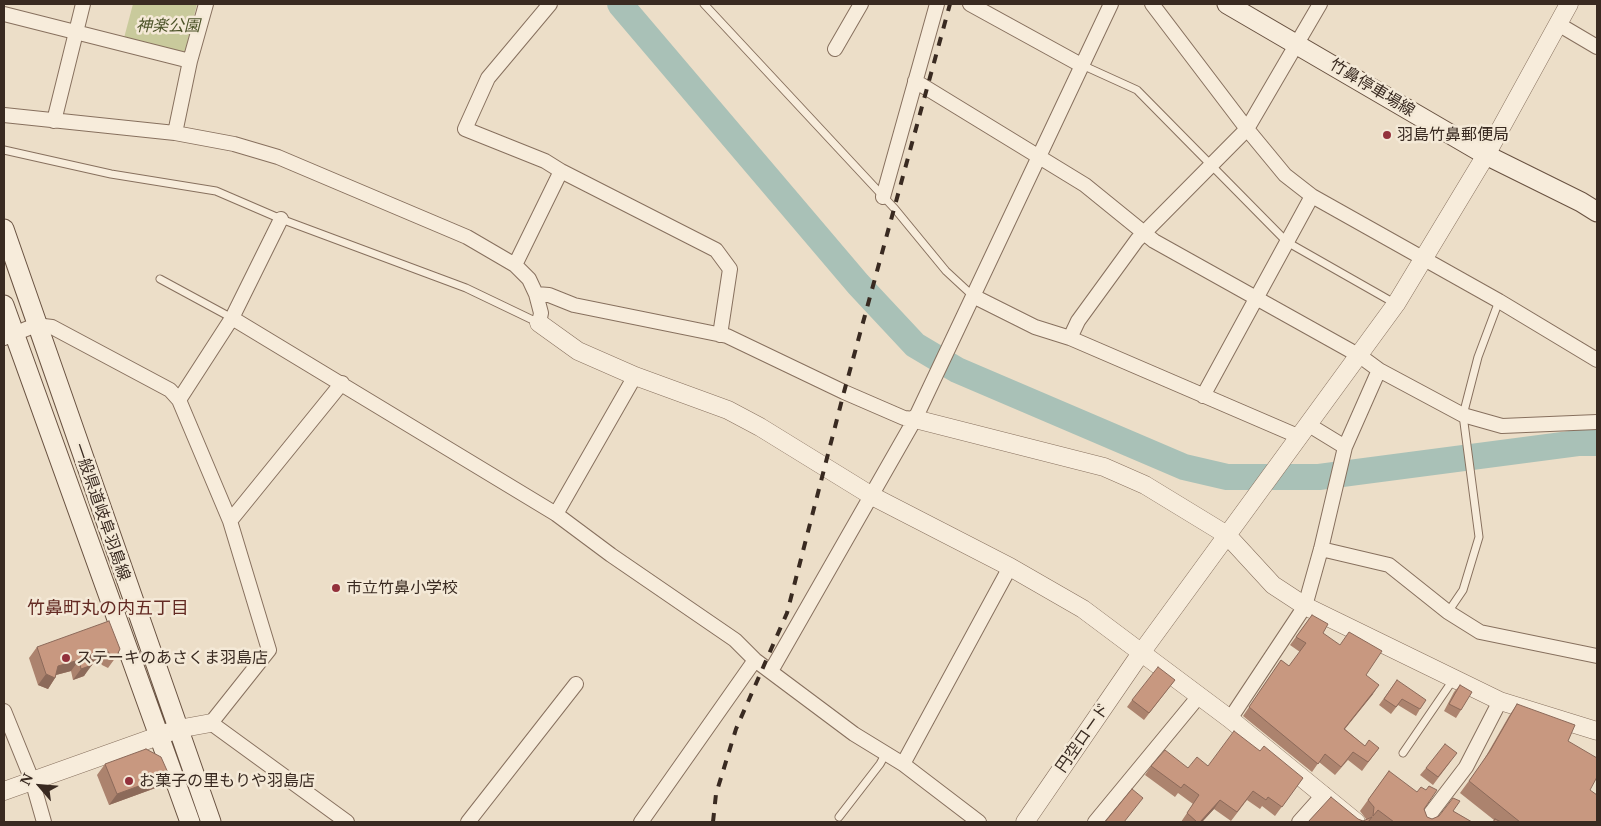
<!DOCTYPE html>
<html>
<head>
<meta charset="utf-8">
<style>
  body { margin:0 }
  #map { position:relative; width:1601px; height:826px; overflow:hidden; background:#ecdec8; font-family:"Noto Serif",serif }
  canvas { display:block }
  .frame { position:absolute; inset:0; border:5px solid #392a21; pointer-events:none }
  .north { position:absolute; left:15px; top:761px; width:50px; height:50px; -webkit-text-stroke:4px #f4e9d7; paint-order:stroke; rotate:297deg; font-size:14px; font-weight:700; line-height:20px; text-align:center; color:#392a21 }
  .north::after { content:''; display:block; margin:auto; width:18px; height:22px; background:#392a21; clip-path:polygon(50% 0,100% 100%,50% 72%,0 100%) }
</style>
</head>
<body>
<div id="map">
<canvas width="1601" height="826"></canvas>
<div class="frame"></div>
<div class="north">N</div>
</div>
<script>
const ctx = document.querySelector('canvas').getContext('2d');
ctx.lineJoin = 'round';
function fillPath(path, color) {
  ctx.fillStyle = color;
  ctx.fill(path, 'evenodd');
}
function shape(rows) {
  const path = new Path2D();
  for (const r of rows) {
    path.moveTo(r[0], r[1]);
    for (let i = 2; i < r.length; i += 2) path.lineTo(r[i], r[i + 1]);
  }
  return path;
}
function trace(path, color, width, dash) {
  ctx.strokeStyle = color;
  ctx.lineWidth = width;
  ctx.lineCap = dash ? 'butt' : 'round';
  ctx.setLineDash(dash || []);
  ctx.stroke(path);
}
function label(font, color, halo, rows, align = 'center') {
  ctx.font = font + ' "Noto Serif","Noto Sans JP",serif';
  ctx.lineWidth = 5;
  ctx.setLineDash([]);
  ctx.textBaseline = 'middle';
  ctx.strokeStyle = halo;
  ctx.fillStyle = color;
  for (const [text, x, y, turn = 0] of rows) {
    ctx.save();
    ctx.translate(x, y);
    ctx.rotate((+turn || 0) * Math.PI / 180);
    ctx.textAlign = isNaN(turn) ? turn : align;
    if (halo) ctx.strokeText(text, 0, 0);
    ctx.fillText(text, 0, 0);
    ctx.restore();
  }
}
fillPath(shape([
  [133,4,197,4,185,52,124,38]
]), '#c9ca9c');
trace(shape([
  [620,4,858,284,915,345,957,370,1184,467,1227,477,1319,477,1578,443,1597,443]
]), '#a9c1b7', 26);
const service = shape([
  [704,4,895,209,946,271,973,296],
  [1082,65,1137,90,1287,242,1396,304],
  [4,150,111,174,216,191,281,219,466,288,539,323],
  [160,279,232,318],
  [1448,612,1463,590,1479,537,1463,415,1478,357,1499,301],
  [1403,753,1453,680],
  [839,817,880,764,886,753]
]);
const minor = shape([
  [970,4,1081,65],
  [1152,4,1247,129,1285,175,1312,196,1499,301,1597,360],
  [4,14,190,61],
  [1558,24,1597,47],
  [835,49,861,4],
  [915,81,1085,185,1154,241,1360,356,1379,370,1345,447,1321,549,1305,606,1230,719],
  [4,115,175,133,234,144,278,157,467,237,515,265,529,279,536,294,541,313,539,323],
  [54,121,83,4],
  [175,133,190,61,206,4],
  [561,171,716,250,730,269,720,335],
  [883,197,937,4],
  [515,265,561,171,545,161,465,129,488,78,550,4],
  [536,294,549,295,574,305,727,336,844,392,904,418,915,419],
  [973,296,1035,327,1070,338,1300,437],
  [232,318,556,514,611,555,735,640,755,660,854,734,903,764,979,822],
  [4,338,36,325,52,327,170,390,179,400,230,521,269,650,211,723,347,822],
  [1070,338,1078,321,1137,240,1247,129,1320,4],
  [1379,370,1463,415,1502,426,1597,422],
  [1203,396,1312,196],
  [179,400,232,318,281,219],
  [1309,425,1345,447],
  [556,514,635,376],
  [230,521,342,383],
  [1321,549,1389,565,1448,612,1480,632,1597,656],
  [771,671,915,419,1111,4],
  [4,711,32,780,44,822],
  [903,764,1010,567],
  [468,822,576,684],
  [641,822,755,660],
  [1095,822,1199,696],
  [1299,822,1324,794],
  [1424,822,1466,767,1500,701]
]);
const tertiary = shape([
  [539,323,578,351,635,376,728,410,760,427,872,496,1010,567,1083,609,1230,719,1356,822],
  [915,419,1104,467,1145,485,1227,535,1273,585,1305,606,1500,701,1597,731],
  [4,791,178,729,211,723],
  [1025,822,1141,653,1396,304,1486,155,1569,4]
]);
const secondary = shape([
  [1227,4,1486,155,1581,202,1597,212],
  [4,229,211,822],
  [4,305,190,822]
]);
trace(service, '#87705e', 9);
trace(minor, '#87705e', 16);
trace(tertiary, '#87705e', 19);
trace(secondary, '#695241', 21);
trace(service, '#f7ecdb', 7);
trace(minor, '#f7ecdb', 14);
trace(tertiary, '#f7ecdb', 18);
trace(secondary, '#f7ecdb', 19);
trace(shape([
  [713,822,716,794,736,729,787,613,844,392,950,4]
]), '#392a21', 4, [9, 9]);
fillPath(shape([
  [1312,615,1323,633,1366,675,1373,694,1345,729,1365,746,1379,748,1362,771,1348,760,1335,775,1319,762,1312,772,1243,716,1281,660,1289,666,1300,652,1290,645],
  [37,647,120,649,116,657,108,668,102,665,99,660,91,663,84,676,73,680,71,671,56,675,55,678,48,689,38,685,29,658],
  [1175,680,1144,720,1127,707,1132,700],
  [1397,680,1420,709,1416,716,1398,705,1391,714,1379,705],
  [1460,685,1461,710,1456,718,1444,711,1454,692],
  [1517,704,1568,741,1590,790,1597,822,1493,822,1494,820,1460,793,1482,763,1509,716],
  [1260,751,1303,778,1275,816,1262,806,1260,809,1247,800,1231,821,1214,809,1202,822,1181,822,1193,804,1178,793,1175,797,1145,775,1151,766,1188,768,1208,766],
  [1451,761,1433,785,1420,775,1426,768],
  [105,764,169,775,161,786,109,805,97,775],
  [1389,771,1424,809,1427,817,1432,819,1453,811,1472,822,1308,822,1358,819,1363,821,1366,820,1366,819,1360,811]
]), '#ac836e');
fillPath(shape([
  [106,649,99,660,81,666,89,655],
  [79,660,71,671,52,676,55,678,48,689,38,685,46,674,58,666],
  [92,665,84,676,73,680,81,669],
  [1379,685,1373,694,1338,737,1344,729],
  [169,775,161,786,109,805,117,794],
  [1220,800,1214,809,1202,822,1200,822]
]), '#8c6a5a');
const building = shape([
  [1312,615,1328,624,1323,633,1340,645,1349,632,1382,651,1366,675,1379,685,1344,729,1365,746,1369,740,1379,748,1368,762,1353,752,1341,767,1325,754,1318,764,1249,707,1281,660,1289,666,1306,643,1296,637,1312,615],
  [109,621,120,649,116,657,110,654,106,649,89,655,92,665,81,669,79,660,58,666,55,678,46,674,37,647,109,621],
  [1158,667,1175,680,1149,713,1132,700,1158,667],
  [1397,680,1426,700,1420,709,1402,699,1396,707,1384,699,1397,680],
  [1460,685,1472,692,1461,710,1449,704,1460,685],
  [1517,704,1575,725,1568,741,1597,758,1597,777,1590,790,1597,795,1597,822,1520,822,1469,781,1490,751,1517,704],
  [1234,731,1260,751,1264,746,1303,778,1282,807,1268,797,1266,800,1253,791,1237,812,1220,800,1200,822,1197,822,1187,813,1199,795,1184,784,1181,788,1151,766,1165,750,1188,768,1197,757,1208,766,1234,731],
  [1445,744,1457,753,1438,777,1426,768,1445,744],
  [146,749,161,757,169,775,117,794,105,764,146,749],
  [1389,771,1417,792,1421,787,1426,790,1429,786,1437,790,1424,809,1427,817,1432,819,1439,816,1453,798,1460,801,1453,811,1472,822,1394,822,1378,810,1373,816,1374,807,1368,800,1389,771],
  [1132,789,1143,798,1124,822,1105,822,1132,789],
  [1331,797,1358,819,1363,821,1372,817,1368,822,1308,822,1331,797],
  [1495,819,1501,822,1493,822,1495,819]
]);
fillPath(building, '#c89880');
trace(building, '#8c6a5a', 1);
for (const [x, y, r, color] of [
  [1387,135,5,"#93313b"],
  [336,588,5,"#93313b"],
  [66,658,5,"#93313b"],
  [129,781,5,"#93313b"]
]) {
  const dot = new Path2D();
  dot.arc(x, y, r, 0, 2 * Math.PI);
  ctx.fillStyle = color;
  ctx.fill(dot);
  trace(dot, '#f4e9d7', 2);
}
label('italic 16px', '#4d5429', '#f4e9d7', [
  ["神楽公園",168,26]
]);
label('16px', '#392a21', '#f4e9d7', [
  ["竹鼻停車場線",1372,88,31],
  ["一般県道岐阜羽島線",101,512,71],
  ["円空ロード",1083,738,-55]
]);
label('16px', '#392a21', '#f4e9d7', [
  ["羽島竹鼻郵便局",1397,135],
  ["市立竹鼻小学校",346,588],
  ["ステーキのあさくま羽島店",76,658],
  ["お菓子の里もりや羽島店",139,781]
], 'left');
label('18px', '#632a23', '#f4e9d7', [
  ["竹鼻町丸の内五丁目",108,609]
]);
</script>
</body>
</html>
